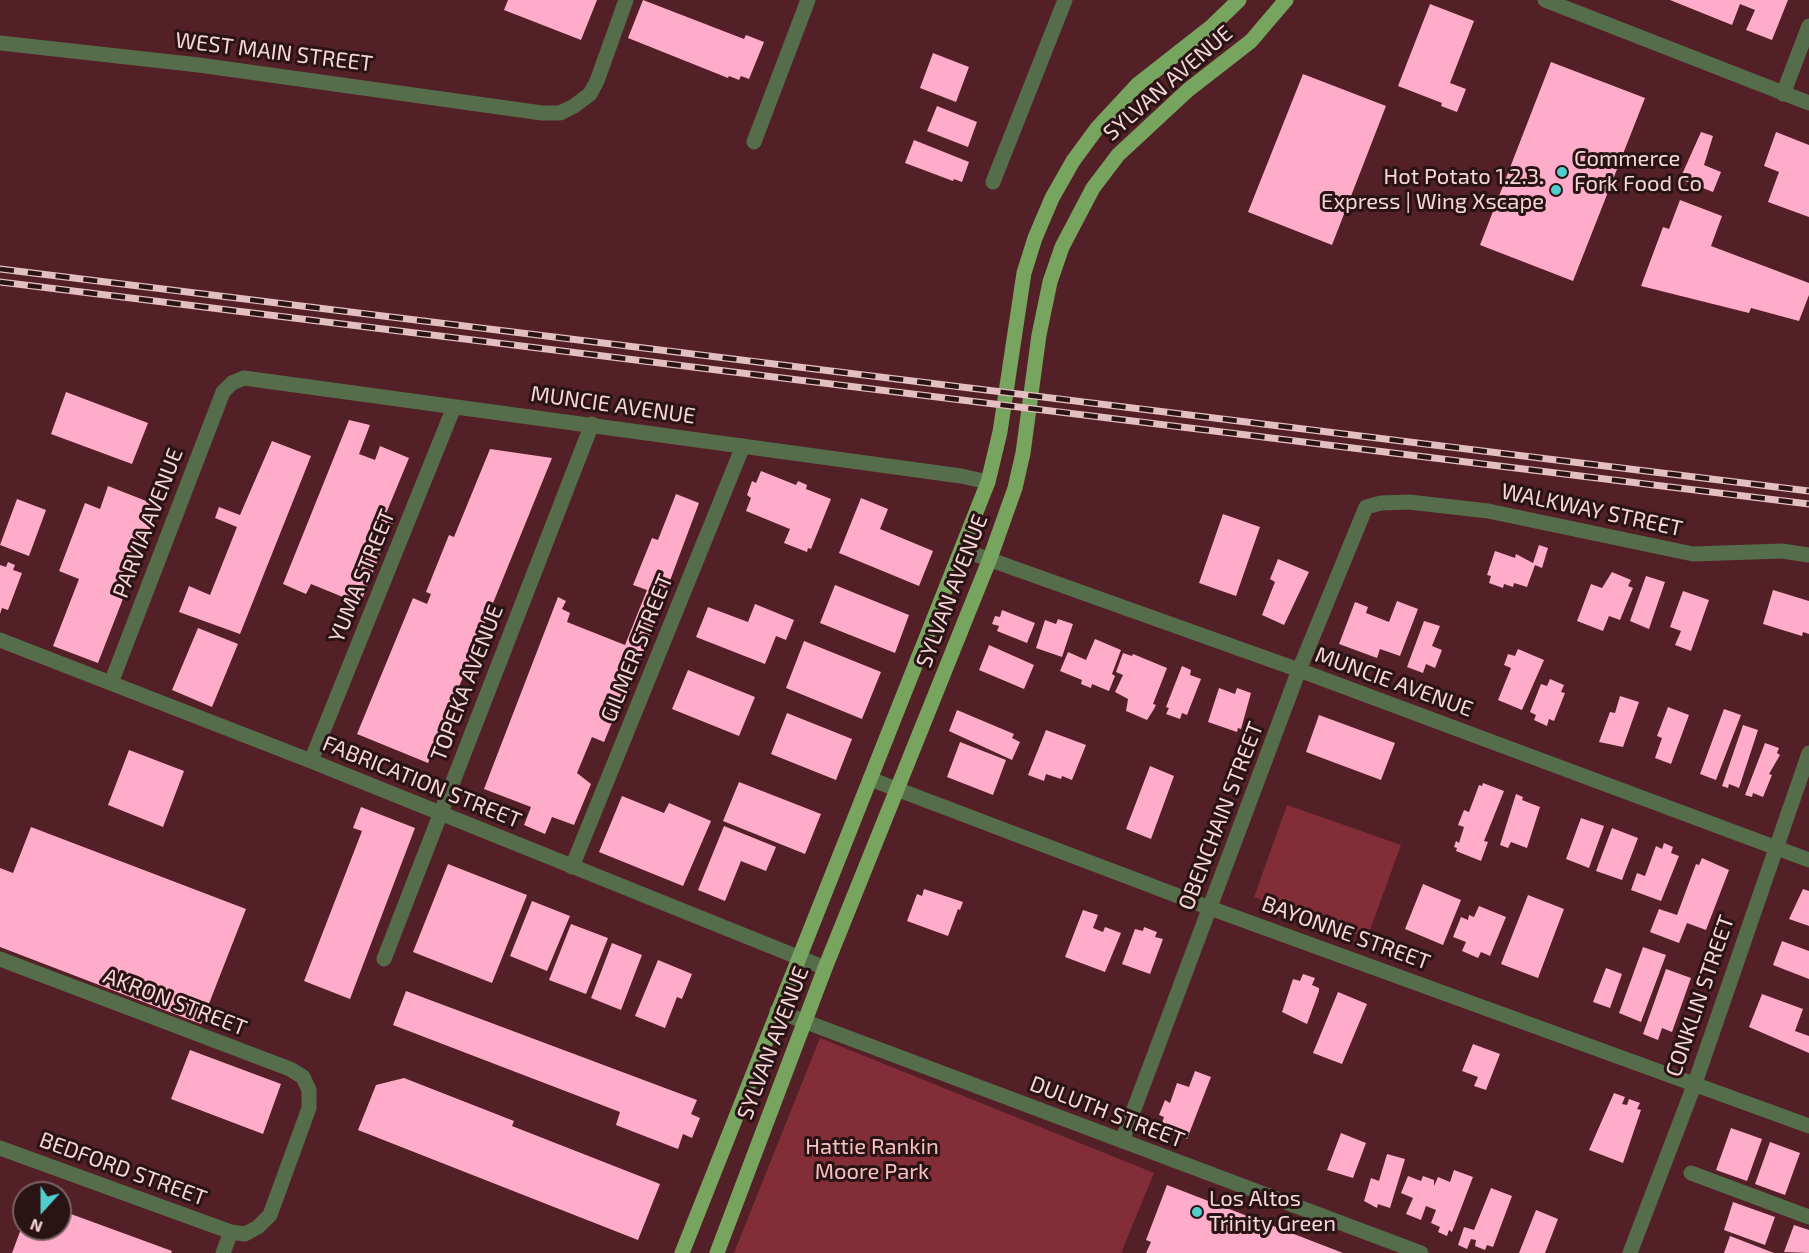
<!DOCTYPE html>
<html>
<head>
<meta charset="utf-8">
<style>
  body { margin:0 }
  #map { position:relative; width:1809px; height:1253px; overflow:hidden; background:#522026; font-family:"Exo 2",sans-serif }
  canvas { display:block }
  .north { position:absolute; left:12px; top:1181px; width:60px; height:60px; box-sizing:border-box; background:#291315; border:2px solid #7b6163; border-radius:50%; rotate:201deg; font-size:16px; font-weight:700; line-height:24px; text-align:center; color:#f7d6d7 }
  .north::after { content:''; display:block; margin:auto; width:21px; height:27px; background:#52cdce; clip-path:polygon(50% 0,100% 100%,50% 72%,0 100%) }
</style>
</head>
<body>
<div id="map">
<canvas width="1809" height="1253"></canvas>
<div class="north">N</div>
</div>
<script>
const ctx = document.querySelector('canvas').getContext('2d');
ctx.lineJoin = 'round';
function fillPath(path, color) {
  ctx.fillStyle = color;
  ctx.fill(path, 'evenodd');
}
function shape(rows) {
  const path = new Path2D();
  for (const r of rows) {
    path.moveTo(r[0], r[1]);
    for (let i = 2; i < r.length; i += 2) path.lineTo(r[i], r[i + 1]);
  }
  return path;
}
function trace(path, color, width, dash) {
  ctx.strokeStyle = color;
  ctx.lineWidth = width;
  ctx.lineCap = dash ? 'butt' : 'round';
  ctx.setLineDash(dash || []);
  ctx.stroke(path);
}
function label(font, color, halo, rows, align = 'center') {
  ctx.font = font + ' "Exo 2",sans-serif';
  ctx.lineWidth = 6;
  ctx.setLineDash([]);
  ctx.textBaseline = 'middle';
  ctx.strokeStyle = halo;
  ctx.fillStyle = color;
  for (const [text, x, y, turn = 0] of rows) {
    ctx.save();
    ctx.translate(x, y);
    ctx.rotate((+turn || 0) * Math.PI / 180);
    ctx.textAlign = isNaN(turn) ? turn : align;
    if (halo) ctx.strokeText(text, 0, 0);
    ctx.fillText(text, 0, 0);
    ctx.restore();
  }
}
fillPath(shape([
  [1287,805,1401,845,1367,938,1254,897],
  [820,1038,1154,1173,1121,1253,734,1253]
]), '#822d38');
fillPath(shape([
  [508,0,597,0,581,40,504,10],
  [643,0,744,39,746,35,764,42,749,79,741,76,739,80,729,76,728,78,628,38],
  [1670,0,1788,0,1772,40,1746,30,1755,10,1740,4,1732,25],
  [1430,4,1474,21,1450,83,1466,89,1457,112,1441,106,1442,103,1398,86],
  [933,53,969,67,956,102,920,88],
  [1551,62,1645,98,1573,281,1480,245],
  [1303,74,1386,106,1332,245,1248,212],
  [937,106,977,122,968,147,927,131],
  [1701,132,1713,136,1704,165,1721,172,1713,192,1680,179],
  [1776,132,1809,145,1809,217,1768,202,1779,172,1764,166],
  [914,140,969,162,962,182,954,179,953,181,905,163],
  [1680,200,1722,216,1711,246,1809,283,1809,295,1799,321,1751,308,1749,313,1641,286,1663,227,1669,229],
  [66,392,148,423,132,464,51,434],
  [349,420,370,425,359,454,375,460,380,446,409,458,385,516,394,520,360,604,311,584,306,594,283,584],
  [272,441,311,456,240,634,179,612,189,586,210,595,237,527,215,518,219,507,240,515],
  [490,449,552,458,428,763,357,734,413,598,427,604,431,594,426,592,449,535,454,537],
  [761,471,796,485,798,481,807,485,806,489,831,499,811,549,808,548,807,552,784,543,790,529,746,511,751,498,747,495,752,481,756,483],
  [108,486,159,506,98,663,53,646,79,579,59,571,85,503,100,509],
  [676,494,699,503,622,709,618,708,604,742,592,737,577,773,591,784,574,825,552,817,545,834,524,825,531,807,484,789,558,597,566,601,562,609,570,613,567,622,625,645,647,590,633,585,652,538,658,540],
  [861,498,888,509,880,529,933,551,919,586,839,553],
  [17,499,46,510,29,556,0,545],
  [1223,514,1260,527,1236,596,1199,583],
  [1539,545,1548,548,1542,568,1535,565,1527,587,1514,583,1513,587,1504,584,1503,588,1489,583,1491,576,1487,575,1495,551,1515,558,1516,554,1533,563],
  [1278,559,1309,572,1284,625,1262,615,1275,582,1270,579],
  [8,562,15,565,13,570,22,573,8,610,2,608,0,614,0,565,6,567],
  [1612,572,1631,580,1628,586,1633,588,1620,620,1609,616,1603,631,1577,621,1591,584,1602,588],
  [1646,576,1665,582,1649,629,1630,621],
  [835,585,909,615,895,653,820,623],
  [1773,590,1809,601,1809,634,1803,632,1802,636,1763,624],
  [1683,591,1709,600,1691,651,1675,645,1681,631,1670,627],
  [1397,601,1418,609,1400,656,1380,649,1377,658,1339,644,1355,602,1368,607,1366,613,1389,622],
  [755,604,794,620,786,640,776,636,765,664,696,637,708,607,748,622],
  [1002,610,1035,623,1027,643,997,631,999,626,992,624,995,616,1000,617],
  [1058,619,1073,624,1062,657,1036,648,1045,620,1056,624],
  [1424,621,1440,626,1432,646,1442,650,1435,668,1426,664,1423,673,1407,667],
  [198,628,238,644,212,707,172,690],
  [1095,639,1121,650,1112,674,1115,676,1109,691,1092,684,1091,688,1081,684,1082,680,1060,671,1068,652,1086,660],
  [804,641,881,672,862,719,786,688],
  [989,645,1034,665,1024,689,979,670],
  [1518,649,1544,660,1522,710,1498,700,1511,668,1504,665,1508,654,1515,656],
  [1123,653,1132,656,1133,654,1167,668,1153,704,1156,705,1154,709,1147,720,1126,711,1128,699,1115,692,1123,675,1116,672],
  [1182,666,1191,670,1190,675,1201,679,1187,715,1182,713,1180,719,1166,714,1169,708,1166,707],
  [688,670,755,697,739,736,672,709],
  [1550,679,1564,685,1561,692,1565,693,1554,721,1549,719,1547,726,1534,720,1536,715,1530,712,1541,684,1547,686],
  [1219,688,1235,694,1237,688,1251,693,1241,729,1238,728,1237,732,1208,722],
  [1620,696,1639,702,1623,747,1599,742,1610,712,1615,713],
  [1668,707,1689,715,1671,764,1655,758,1662,738,1657,736],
  [1724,709,1741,715,1716,780,1700,774],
  [957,710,1014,734,1012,738,1020,742,1012,760,949,731],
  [787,713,852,739,836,780,771,754],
  [1319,715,1395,743,1381,780,1306,752],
  [1743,725,1758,730,1739,788,1729,784,1728,788,1722,786],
  [1046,730,1086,745,1072,780,1062,776,1061,779,1046,774,1044,781,1028,775],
  [960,742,1006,760,993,795,947,777],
  [1765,743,1779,748,1777,753,1780,755,1769,774,1772,775,1763,797,1753,793,1752,797,1745,795],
  [129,750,184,771,163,827,108,805],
  [1150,766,1174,776,1151,839,1126,829],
  [739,782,821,814,805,854,723,821],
  [1483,783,1504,791,1484,841,1488,842,1481,861,1456,851,1457,848,1454,847,1456,841,1459,843,1464,827,1458,825,1464,810,1469,812,1479,785,1482,786],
  [1516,794,1523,797,1522,800,1540,807,1527,848,1511,842,1508,848,1500,845],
  [622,796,664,813,669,803,711,821,683,886,599,852],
  [361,807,415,828,350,999,304,981,362,831,353,828],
  [1581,818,1604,826,1589,868,1566,859],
  [724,826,776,847,766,871,741,861,725,901,698,890],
  [31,827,246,909,201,1024,0,947,0,868,13,873],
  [1612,828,1638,838,1622,880,1596,871],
  [1664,843,1673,847,1671,853,1679,856,1661,901,1631,890,1637,873,1645,876,1656,846,1662,849],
  [1702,858,1729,870,1706,930,1687,923,1679,943,1650,932,1659,909,1677,915,1696,864,1699,865],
  [448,864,527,895,492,983,413,952],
  [1423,884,1461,900,1443,945,1405,929],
  [924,889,963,902,960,910,958,909,948,936,907,921,917,894,922,896],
  [1803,889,1809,891,1809,926,1789,919],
  [1528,895,1564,909,1538,978,1501,964],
  [532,901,570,916,547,971,510,956],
  [1479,906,1506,917,1490,956,1481,952,1478,958,1462,951,1466,942,1453,937,1461,917,1468,920,1469,915,1474,917],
  [1083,910,1098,915,1093,928,1103,932,1105,927,1121,933,1105,972,1065,957],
  [571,924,608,938,586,994,549,980],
  [1144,927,1157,932,1155,937,1163,939,1150,974,1122,964,1135,929,1143,931],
  [1782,941,1809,951,1809,979,1773,965],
  [612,943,642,955,621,1010,591,998],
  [1643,947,1666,955,1641,1022,1619,1013],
  [658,960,692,974,682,999,677,997,665,1028,635,1016],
  [1606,968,1622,974,1610,1008,1593,1002],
  [1666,969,1691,978,1672,1032,1662,1028,1658,1040,1643,1034],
  [1303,974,1315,978,1312,985,1319,988,1319,991,1307,1024,1282,1012,1293,979,1300,981],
  [406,991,697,1100,691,1114,700,1118,692,1138,683,1134,678,1149,616,1125,620,1112,393,1025],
  [1338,992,1367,1004,1342,1064,1313,1053],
  [1762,994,1803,1009,1795,1031,1809,1036,1809,1053,1749,1027],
  [1473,1044,1500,1054,1486,1090,1474,1086,1478,1077,1462,1071],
  [190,1050,281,1084,263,1134,171,1099],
  [1195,1071,1211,1077,1187,1139,1160,1129,1164,1117,1159,1115,1165,1100,1170,1103,1177,1083,1189,1087],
  [404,1078,514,1121,512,1126,660,1184,638,1240,358,1130,376,1085],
  [1614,1093,1625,1097,1622,1104,1627,1105,1629,1099,1640,1103,1637,1109,1641,1110,1623,1163,1589,1150],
  [1731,1128,1762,1139,1747,1181,1716,1170],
  [1341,1133,1366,1143,1353,1178,1327,1170],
  [1770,1142,1800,1153,1785,1195,1755,1184],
  [1387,1154,1405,1159,1390,1208,1378,1204,1377,1208,1364,1201,1371,1178,1379,1181],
  [1454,1170,1473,1177,1452,1232,1449,1230,1447,1236,1438,1232,1440,1227,1431,1223,1436,1210,1426,1206,1421,1220,1406,1214,1413,1198,1401,1193,1408,1176,1421,1181,1423,1176,1434,1180,1434,1186,1438,1177,1450,1182],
  [1167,1185,1343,1253,1146,1253,1151,1242,1146,1240],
  [1491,1188,1512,1196,1493,1247,1487,1245,1485,1250,1475,1246,1476,1240,1471,1239,1467,1249,1458,1245,1464,1227,1474,1230],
  [1733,1202,1775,1217,1765,1245,1724,1230],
  [60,1210,172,1251,171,1253,12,1253,24,1221,24,1229,60,1229],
  [1536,1210,1558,1219,1545,1253,1519,1253],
  [1794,1225,1809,1230,1809,1253,1784,1252],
  [1730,1236,1774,1253,1724,1253]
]), '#feacca');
trace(shape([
  [1545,0,1809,103],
  [0,43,199,65,542,113,560,113,574,106,590,94,597,81,626,0],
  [1783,94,1809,26],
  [754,142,808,0],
  [993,182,1065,0],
  [963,550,1299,670,1809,860],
  [0,640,311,761,825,968],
  [111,683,223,392,232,383,244,378,961,476,988,482],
  [311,761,454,407],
  [870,779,1210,908,1809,1126],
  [572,867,743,446],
  [0,959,290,1069,303,1077,309,1090,309,1108,270,1215,258,1227,245,1234,231,1232,223,1253],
  [384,959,592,424],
  [777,1011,1421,1253],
  [1122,1141,1299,670,1366,507,1381,503,1409,502,1488,511,1693,554,1782,551,1809,555],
  [0,1148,231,1232],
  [1691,1173,1809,1217],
  [1630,1253,1695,1083,1809,753]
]), '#566d4b', 15);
trace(shape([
  [682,1253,988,482,1000,432,1024,273,1035,238,1052,198,1073,161,1098,127,1137,85,1211,27,1239,0],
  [717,1253,825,968,989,561,1015,488,1023,453,1039,335,1050,282,1062,247,1093,188,1118,155,1188,90,1251,41,1286,0]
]), '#77a560', 15);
const rail = shape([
  [0,269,1809,491],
  [0,282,1809,504]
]);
trace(rail, '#e3bfc1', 7);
trace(rail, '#291315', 4.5, [14]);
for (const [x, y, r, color] of [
  [1562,172,6,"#52cdce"],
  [1556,190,6,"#52cdce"],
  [1197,1212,6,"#52cdce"]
]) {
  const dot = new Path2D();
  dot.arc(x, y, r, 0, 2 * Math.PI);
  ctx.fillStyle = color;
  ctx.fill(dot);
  trace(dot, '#291315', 2);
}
label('22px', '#f7d6d7', '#291315', [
  ["WEST MAIN STREET",274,52,7],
  ["SYLVAN AVENUE",1168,83,-41],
  ["MUNCIE AVENUE",613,405,8],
  ["WALKWAY STREET",1592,510,12],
  ["PARVIA AVENUE",148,523,-69],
  ["YUMA STREET",362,576,-68],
  ["SYLVAN AVENUE",952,591,-69],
  ["GILMER STREET",637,648,-68],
  ["MUNCIE AVENUE",1394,682,20],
  ["TOPEKA AVENUE",467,683,-69],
  ["FABRICATION STREET",422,782,22],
  ["OBENCHAIN STREET",1221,816,-69],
  ["BAYONNE STREET",1346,933,20],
  ["CONKLIN STREET",1700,996,-71],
  ["AKRON STREET",175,1002,21],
  ["SYLVAN AVENUE",773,1043,-69],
  ["DULUTH STREET",1107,1112,21],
  ["BEDFORD STREET",123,1169,20]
]);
label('22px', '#f7d6d7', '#291315', [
  ["Commerce",1574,159],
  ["Fork Food Co",1574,184],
  ["Hot Potato 1.2.3.",1544,177,"right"],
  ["Express | Wing Xscape",1544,202,"right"],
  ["Los Altos",1209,1199],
  ["Trinity Green",1209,1224]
], 'left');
label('22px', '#f7c0c2', '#291315', [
  ["Hattie Rankin",872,1147],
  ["Moore Park",872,1172]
]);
</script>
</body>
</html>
